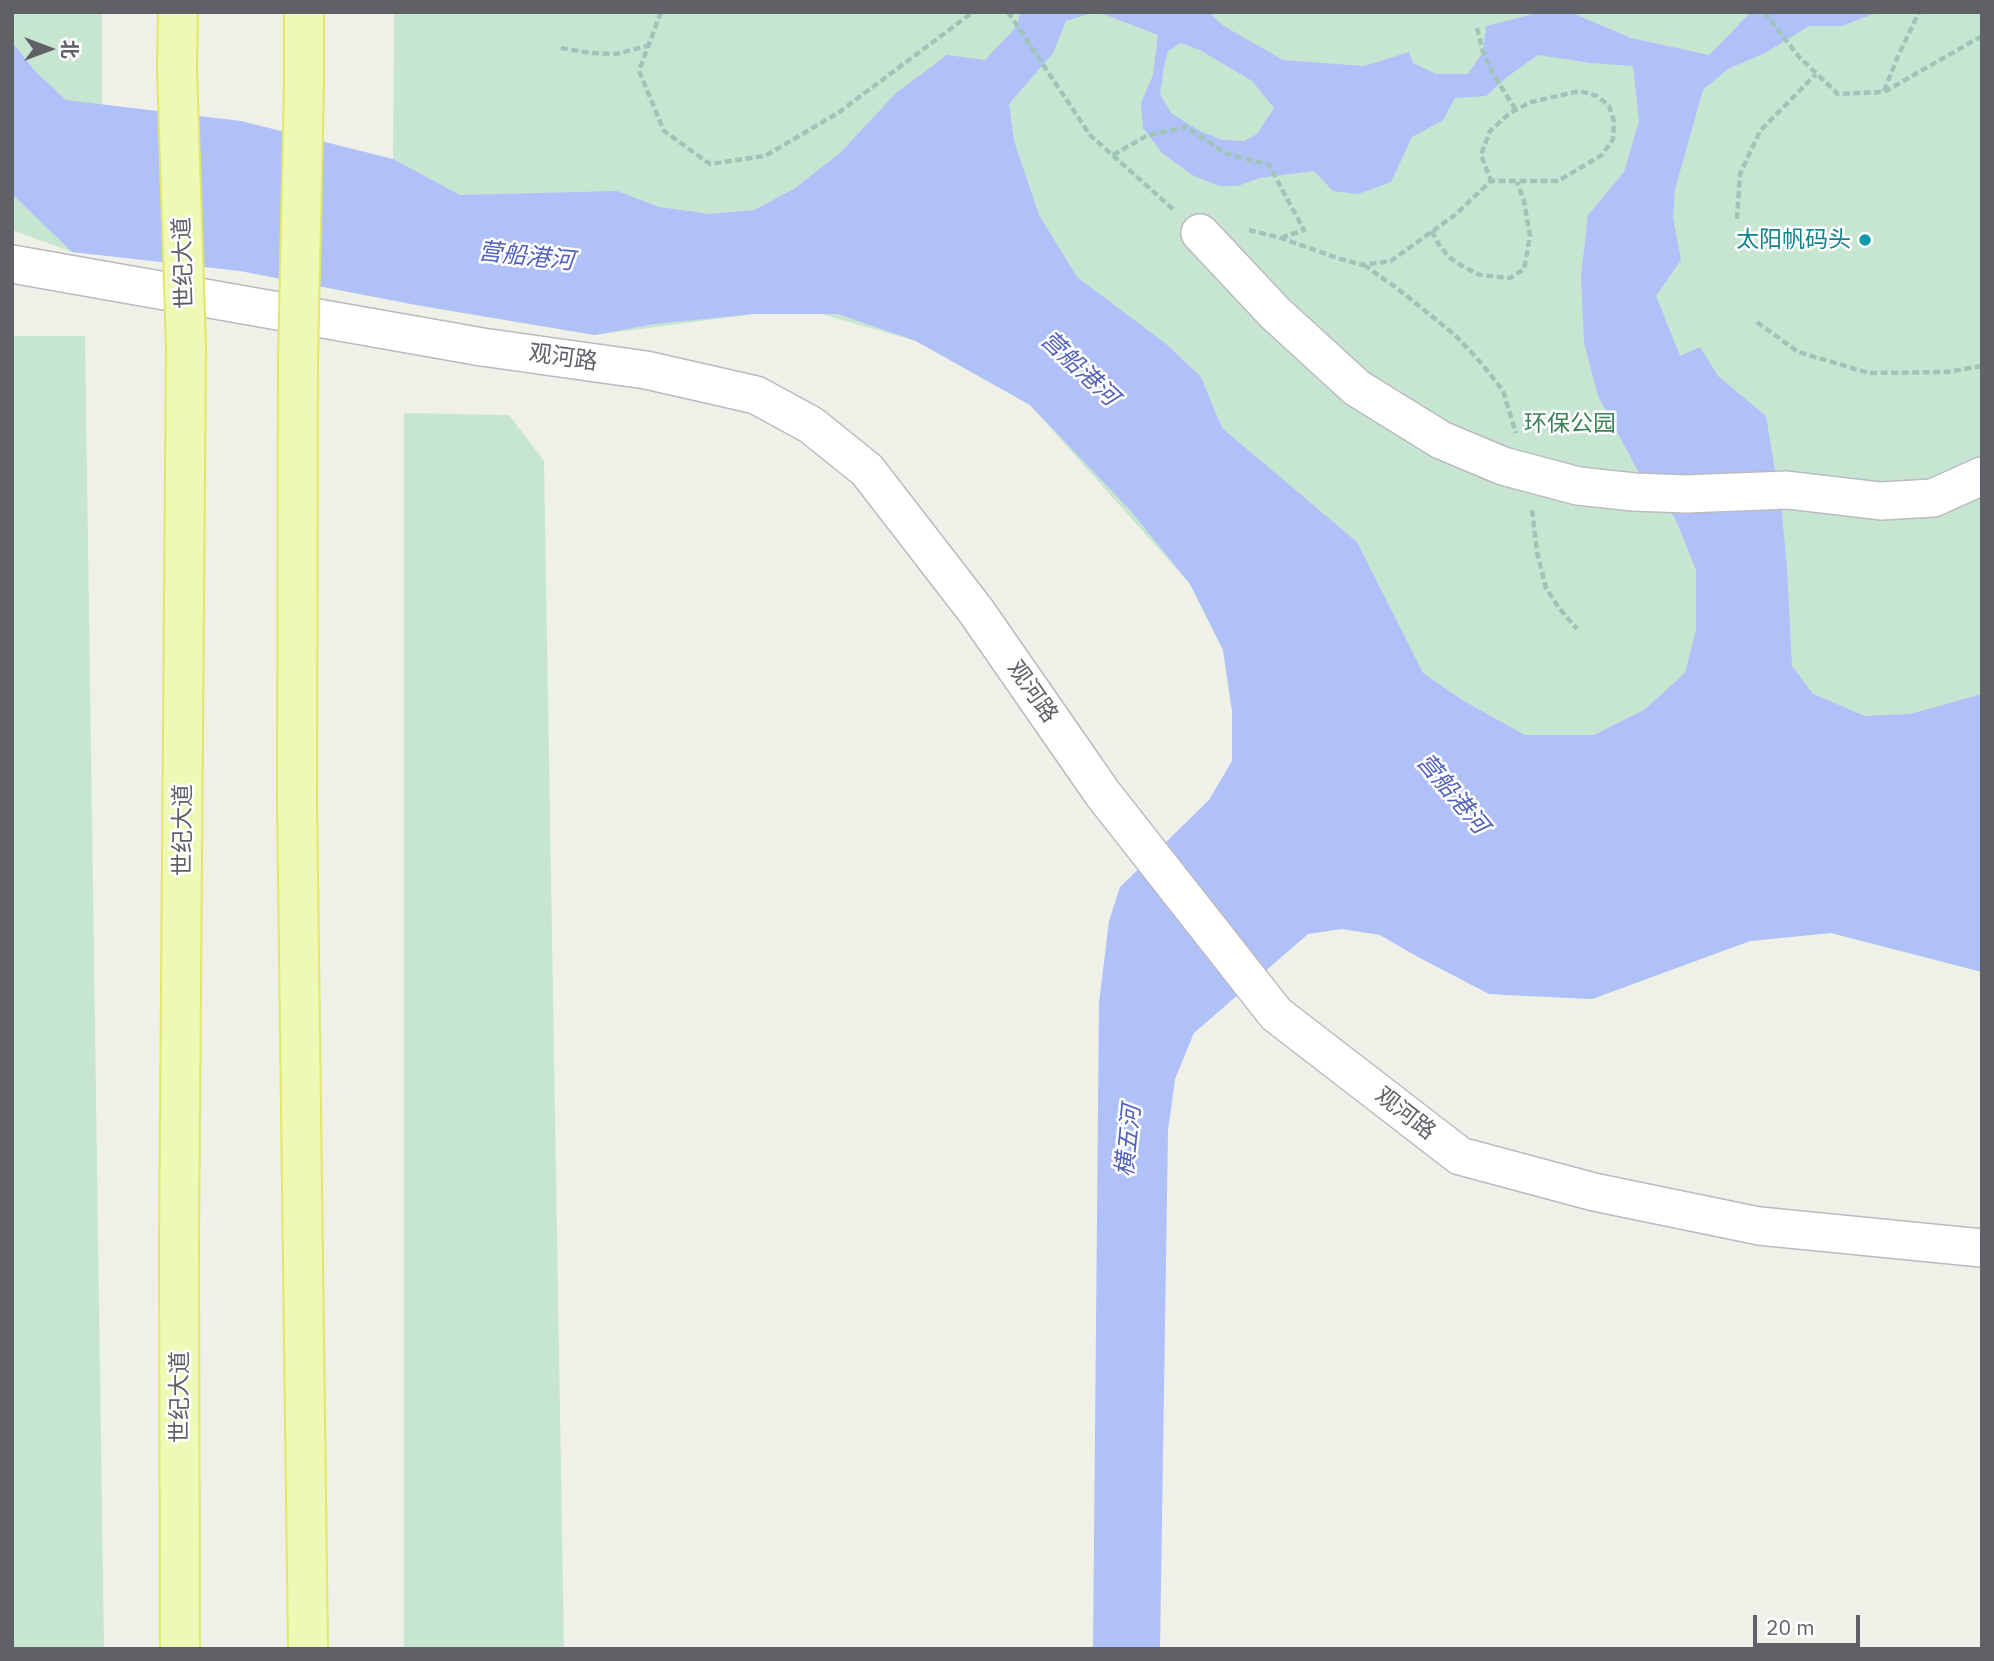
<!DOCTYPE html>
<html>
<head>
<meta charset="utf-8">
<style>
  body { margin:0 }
  #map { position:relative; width:1994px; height:1661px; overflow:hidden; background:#eff0e8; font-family:"IBM Plex Sans","Noto Sans SC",sans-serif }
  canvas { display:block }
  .frame { position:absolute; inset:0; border:14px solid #606067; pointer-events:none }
  .north { position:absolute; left:14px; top:14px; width:70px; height:70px; -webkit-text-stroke:5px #fff; paint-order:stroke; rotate:90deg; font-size:19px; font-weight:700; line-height:28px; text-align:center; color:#606067 }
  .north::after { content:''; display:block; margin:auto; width:24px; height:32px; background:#606067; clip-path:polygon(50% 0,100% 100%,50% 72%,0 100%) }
  .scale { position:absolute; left:1753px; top:1615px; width:107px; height:32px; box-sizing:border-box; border:4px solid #606067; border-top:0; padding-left:9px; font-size:21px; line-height:24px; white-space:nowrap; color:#606067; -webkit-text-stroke:5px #fff; paint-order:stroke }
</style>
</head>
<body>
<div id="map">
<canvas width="1994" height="1661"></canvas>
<div class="frame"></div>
<div class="north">北</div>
<div class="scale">20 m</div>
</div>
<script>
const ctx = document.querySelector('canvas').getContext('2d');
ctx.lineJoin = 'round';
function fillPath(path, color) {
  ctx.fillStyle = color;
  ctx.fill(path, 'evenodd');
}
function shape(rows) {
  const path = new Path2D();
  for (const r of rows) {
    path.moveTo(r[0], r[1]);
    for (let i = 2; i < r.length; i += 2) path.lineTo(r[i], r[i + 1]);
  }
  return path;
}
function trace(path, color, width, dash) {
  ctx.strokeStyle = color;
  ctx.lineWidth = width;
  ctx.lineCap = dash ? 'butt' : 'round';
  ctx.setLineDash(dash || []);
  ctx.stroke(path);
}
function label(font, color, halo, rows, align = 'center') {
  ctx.font = font + ' "IBM Plex Sans","Noto Sans SC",sans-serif';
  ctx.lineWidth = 5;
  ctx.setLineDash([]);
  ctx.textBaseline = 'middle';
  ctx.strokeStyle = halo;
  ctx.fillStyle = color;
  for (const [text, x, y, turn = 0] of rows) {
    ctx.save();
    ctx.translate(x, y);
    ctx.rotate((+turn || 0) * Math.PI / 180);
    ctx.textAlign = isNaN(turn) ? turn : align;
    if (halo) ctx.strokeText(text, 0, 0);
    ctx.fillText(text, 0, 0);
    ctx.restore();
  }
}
fillPath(shape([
  [12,12,102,12,102,106,72,252,12,230],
  [394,12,1982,12,1982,972,1831,933,1750,941,1592,999,1500,995,1232,761,1232,711,1223,650,1190,584,1030,405,916,341,821,314,754,314,595,335,416,305,393,159],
  [12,336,85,336,104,1649,12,1649],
  [404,413,509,415,544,461,564,1649,404,1649]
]), '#c7e6d2');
fillPath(shape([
  [1020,12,1095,12,1066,21,1053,53,1009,104,1014,141,1039,215,1077,277,1165,343,1201,377,1222,428,1357,542,1423,673,1462,700,1525,735,1594,735,1644,710,1685,673,1696,630,1696,570,1675,518,1640,475,1598,396,1584,343,1581,276,1588,215,1624,172,1639,121,1633,66,1591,63,1538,55,1507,77,1486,96,1455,98,1443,120,1412,137,1391,182,1358,194,1333,191,1314,171,1259,178,1238,186,1220,186,1194,176,1162,153,1143,128,1141,103,1153,75,1158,35,1098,12,1209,12,1222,25,1283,60,1364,66,1409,52,1413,63,1436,74,1468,74,1483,52,1486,26,1541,12,1570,12,1631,38,1709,55,1751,12,1873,12,1873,14,1842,26,1809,26,1765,53,1728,69,1703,90,1675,189,1673,218,1681,260,1656,296,1680,356,1700,347,1718,376,1766,416,1782,514,1787,568,1792,666,1813,694,1865,716,1910,714,1982,694,1982,972,1831,933,1750,941,1592,999,1489,994,1418,957,1380,935,1342,929,1308,934,1194,1033,1175,1079,1168,1131,1160,1649,1093,1649,1099,1003,1109,921,1120,887,1209,800,1232,761,1232,711,1223,650,1190,584,1130,510,1030,405,916,341,838,314,754,314,654,324,595,335,416,305,240,271,72,252,12,194,12,42,35,71,66,100,241,121,393,159,460,195,617,191,659,207,710,214,754,210,794,189,841,152,896,93,947,55,985,60,1017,26],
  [1181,43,1200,50,1252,81,1274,108,1257,134,1244,141,1222,140,1200,131,1171,113,1160,94,1164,66,1168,51]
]), '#b0c0f9');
const minor = shape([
  [1200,233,1275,313,1357,388,1441,440,1503,466,1578,486,1634,492,1686,494,1787,490,1881,501,1933,498,1982,476],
  [12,264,482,347,646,370,756,395,811,425,867,470,976,611,1103,794,1276,1014,1460,1156,1594,1192,1759,1226,1982,1248]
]);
const major = shape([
  [177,68,178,12],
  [304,83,304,12],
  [298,360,297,800,308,1649],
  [180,1649,179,1243,186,347]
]);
trace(minor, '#babac0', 40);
trace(major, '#e0e86a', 42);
trace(shape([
  [661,12,639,71,664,131,710,164,765,156,838,113,973,12],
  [1008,12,1090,135,1175,211],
  [1764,12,1800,58,1838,94,1884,92,1982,36],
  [1477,28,1483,52,1493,74,1516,110],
  [561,48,591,53,616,54,647,46],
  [1884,91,1898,56,1919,12],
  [1113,155,1148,135,1186,127,1225,153,1269,165,1304,230,1283,237],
  [1737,219,1740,174,1760,131,1816,74],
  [1249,230,1281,238,1340,259,1363,265,1391,261,1455,215,1491,181,1558,181,1602,155,1613,139,1614,121,1609,106,1597,96,1580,91,1531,102,1510,113,1490,131,1481,155,1491,181],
  [1432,231,1439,245,1450,258,1464,267,1480,275,1510,278,1524,269,1530,236,1524,201,1517,182],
  [1364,265,1398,289,1455,335,1483,365,1503,391,1516,433],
  [1757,322,1798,352,1869,373,1947,372,1982,366],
  [1532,510,1537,552,1546,588,1559,608,1577,629]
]), '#a0c5b8', 4.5, [7, 3.5]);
trace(minor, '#fff', 37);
trace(major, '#edf9b4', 38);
const majorBridge = shape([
  [177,68,186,347],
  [298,360,304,83]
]);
trace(majorBridge, '#e0e86a', 42, []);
trace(majorBridge, '#edf9b4', 38);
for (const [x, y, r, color] of [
  [1865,240,7,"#0f9aa8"]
]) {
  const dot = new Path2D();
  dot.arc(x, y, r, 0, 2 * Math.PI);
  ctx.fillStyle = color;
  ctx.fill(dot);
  trace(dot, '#fff', 2.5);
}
label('23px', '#0d838f', '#fff', [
  ["太阳帆码头",1851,240]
], 'right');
label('23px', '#606067', '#fff', [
  ["世纪大道",184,263,-92],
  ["观河路",563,358,8],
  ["观河路",1032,692,55],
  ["世纪大道",183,830,-90],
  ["观河路",1405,1114,38],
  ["世纪大道",180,1397,-90]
]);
label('23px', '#3c8257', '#fff', [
  ["环保公园",1570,424]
]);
label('italic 24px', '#5261bc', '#fff', [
  ["营船港河",526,257,6],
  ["营船港河",1079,369,43],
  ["营船港河",1452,794,50],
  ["横五河",1129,1141,-84]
]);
</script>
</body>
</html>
